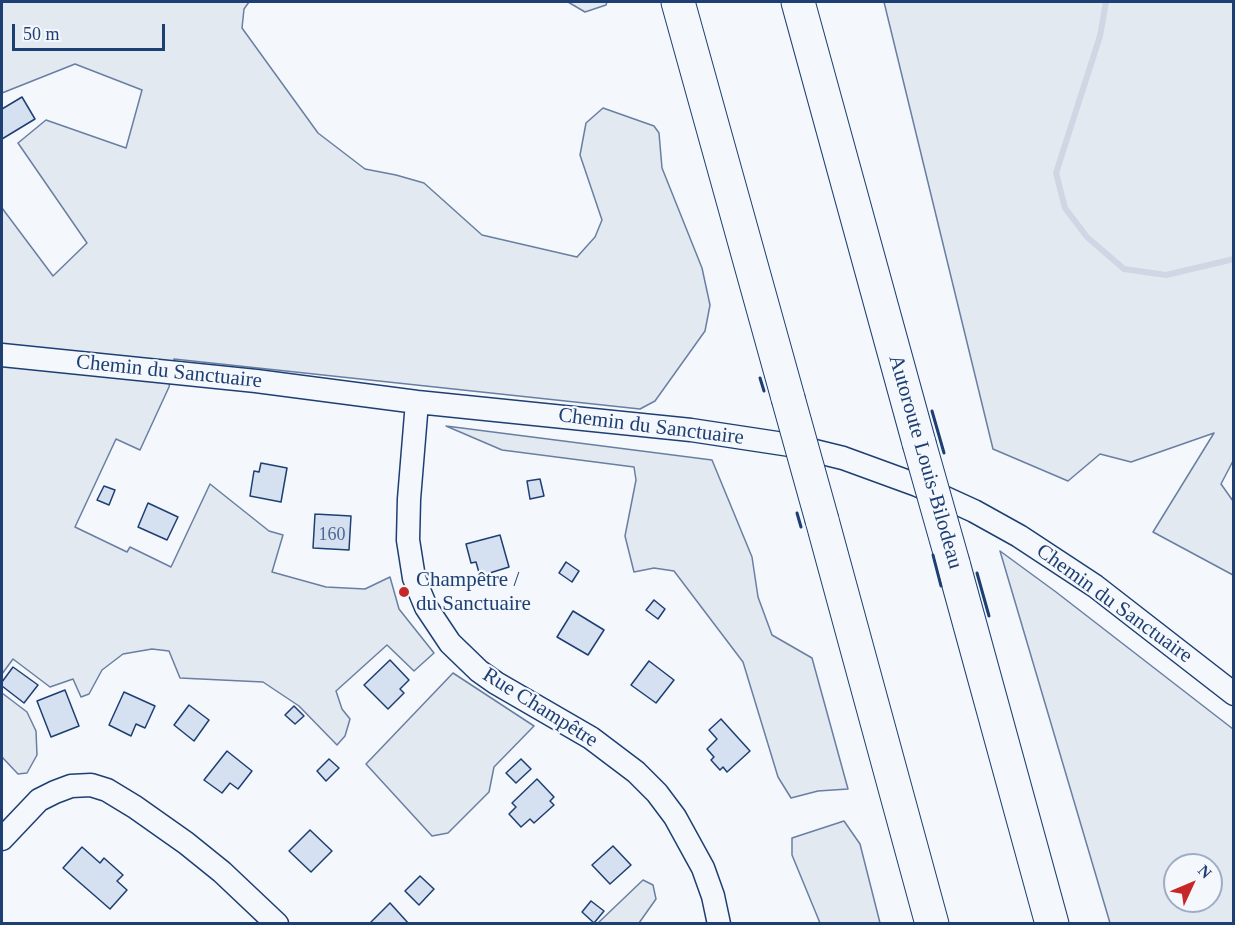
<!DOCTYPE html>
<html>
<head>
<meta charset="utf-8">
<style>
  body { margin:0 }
  #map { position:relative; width:1235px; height:925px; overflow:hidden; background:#f4f7fb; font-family:Georgia,serif }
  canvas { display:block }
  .frame { position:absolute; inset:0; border:3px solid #1d3f73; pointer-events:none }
  .north { position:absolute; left:1163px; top:853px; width:60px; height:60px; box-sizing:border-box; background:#f4f7fb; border:2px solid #9eadc5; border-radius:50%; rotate:46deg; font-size:16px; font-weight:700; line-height:24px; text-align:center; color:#1d3f73 }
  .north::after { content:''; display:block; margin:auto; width:21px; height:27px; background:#c62828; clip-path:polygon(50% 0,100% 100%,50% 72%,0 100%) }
  .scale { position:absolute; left:12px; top:24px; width:153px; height:27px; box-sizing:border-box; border:3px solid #1d3f73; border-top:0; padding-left:8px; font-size:18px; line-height:21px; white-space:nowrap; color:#1d3f73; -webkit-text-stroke:4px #f4f7fb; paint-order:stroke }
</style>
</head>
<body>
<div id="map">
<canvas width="1235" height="925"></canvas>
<div class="frame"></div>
<div class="north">N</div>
<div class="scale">50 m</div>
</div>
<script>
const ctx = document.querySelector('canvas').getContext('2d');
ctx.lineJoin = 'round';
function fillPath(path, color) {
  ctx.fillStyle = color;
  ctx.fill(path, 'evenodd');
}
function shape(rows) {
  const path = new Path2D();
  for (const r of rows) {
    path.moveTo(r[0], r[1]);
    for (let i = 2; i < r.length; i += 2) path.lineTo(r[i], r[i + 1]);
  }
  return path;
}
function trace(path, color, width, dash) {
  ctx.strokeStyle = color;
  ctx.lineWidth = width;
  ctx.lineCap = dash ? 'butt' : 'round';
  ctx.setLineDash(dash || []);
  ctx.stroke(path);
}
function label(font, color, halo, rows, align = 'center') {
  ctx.font = font + ' Georgia,serif';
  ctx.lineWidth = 4.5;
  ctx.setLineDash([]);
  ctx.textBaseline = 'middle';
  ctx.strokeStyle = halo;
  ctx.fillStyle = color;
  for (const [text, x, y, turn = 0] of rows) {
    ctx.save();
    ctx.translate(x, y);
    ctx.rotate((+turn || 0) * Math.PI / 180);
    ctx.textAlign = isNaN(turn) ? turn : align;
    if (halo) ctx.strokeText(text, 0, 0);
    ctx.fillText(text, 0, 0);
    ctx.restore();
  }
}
const green = shape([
  [2,2,249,2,244,9,242,28,318,133,365,169,396,175,424,183,482,235,577,257,595,237,602,220,580,155,586,123,603,108,654,126,659,133,662,168,702,268,710,305,705,331,655,401,640,409,174,359,169,387,140,450,116,439,75,527,127,552,130,547,171,567,210,484,269,531,283,535,272,572,326,587,365,589,390,577,399,609,434,653,414,671,387,645,336,691,342,709,350,719,345,736,337,745,299,706,263,682,180,678,169,651,152,649,123,654,102,670,89,694,81,697,73,679,50,687,13,659,2,674,2,208,53,276,87,243,18,143,46,120,126,148,142,90,75,64,2,93,2,2],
  [568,2,607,2,606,5,585,12,568,2],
  [884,2,1233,2,1234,459,1221,484,1233,501,1233,575,1153,532,1214,433,1131,462,1100,454,1068,481,993,449,884,2],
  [446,426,712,460,752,557,758,597,772,635,812,658,848,789,818,791,791,798,778,777,743,662,674,571,654,568,634,572,625,536,636,480,634,467,502,450,446,426],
  [1000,551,1056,592,1233,729,1233,923,1110,923,1000,551],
  [1175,865,1211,865,1211,901,1175,901,1175,865],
  [453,673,534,726,494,767,489,792,448,833,432,836,366,764,453,673],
  [2,693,27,712,36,731,37,755,27,773,18,774,2,757,2,693],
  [844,821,860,844,880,923,820,923,792,855,792,838,844,821],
  [643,880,653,885,656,899,639,923,598,923,643,880]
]);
fillPath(green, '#e3e9f0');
trace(green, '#687fa3', 1.5);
trace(shape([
  [1106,2,1100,36,1056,173,1065,208,1087,237,1124,269,1166,275,1234,259]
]), '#cfd7e4', 6);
const building = shape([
  [22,97,35,119,2,139,2,109,22,97],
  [261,463,287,468,281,502,250,496,254,471,259,472,261,463],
  [540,479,544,496,530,499,527,481,540,479],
  [104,486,115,490,109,505,97,500,104,486],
  [148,503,178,517,167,540,138,527,148,503],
  [315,514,351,516,349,550,313,548,315,514],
  [500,535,509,567,480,576,476,562,471,563,466,544,500,535],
  [566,562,579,571,572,582,559,573,566,562],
  [654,600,665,609,658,619,646,610,654,600],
  [573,611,604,630,588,655,557,637,573,611],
  [390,660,409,680,400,689,404,693,388,709,364,685,390,660],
  [649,661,674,680,656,703,631,685,649,661],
  [13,667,38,685,24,703,2,686,2,682,13,667],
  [65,690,79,726,51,737,37,701,65,690],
  [124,692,155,706,145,728,136,724,131,736,109,725,124,692],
  [189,705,209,720,194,741,174,725,189,705],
  [294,706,304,716,295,724,285,715,294,706],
  [721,719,750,751,727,772,723,767,720,770,711,760,714,757,707,749,717,739,709,730,721,719],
  [227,751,252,771,238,789,230,783,222,793,204,780,227,751],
  [329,759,339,768,326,781,317,771,329,759],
  [521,759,531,769,516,783,506,773,521,759],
  [537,779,554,797,550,801,554,805,534,823,530,819,521,827,509,814,516,807,512,803,537,779],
  [310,830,332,851,311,872,289,851,310,830],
  [613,846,631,865,610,884,592,865,613,846],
  [82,847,100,863,104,858,123,875,117,881,127,890,110,909,63,868,82,847],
  [420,876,434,889,419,905,405,891,420,876],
  [591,901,604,911,594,923,582,912,591,901],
  [390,903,409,924,369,924,390,903]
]);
fillPath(building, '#d5e0f0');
trace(building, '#1d3f73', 1.5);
const minor = shape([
  [2,355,256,381,417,402,691,430,790,445,843,458,917,485,974,511,1019,536,1095,586,1234,694],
  [417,402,409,499,408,540,414,578,426,607,450,643,479,671,496,683,591,738,636,772,657,793,675,817,703,868,713,896,719,924],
  [2,839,39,800,55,792,71,786,91,785,107,790,135,807,186,843,222,872,277,924]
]);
const highway = shape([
  [678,2,788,398],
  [798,2,919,443],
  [822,520,932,924],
  [953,563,1052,924]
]);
trace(minor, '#1d3f73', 25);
trace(highway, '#1d3f73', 35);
trace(minor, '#f4f7fb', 22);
trace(highway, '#f4f7fb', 33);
const highwayBridge = shape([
  [788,398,822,520],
  [919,443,953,563]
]);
trace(highwayBridge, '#1d3f73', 35, []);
trace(highwayBridge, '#f4f7fb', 33);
trace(shape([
  [760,378,764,391],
  [932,411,944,453],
  [797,513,801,527],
  [933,555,941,586],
  [977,573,989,616]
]), '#1d3f73', 3);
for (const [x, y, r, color] of [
  [404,592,6,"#c62828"]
]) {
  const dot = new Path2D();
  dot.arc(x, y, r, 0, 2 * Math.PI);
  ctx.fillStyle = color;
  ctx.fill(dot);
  trace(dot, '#f4f7fb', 2);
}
label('18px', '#4b6792', null, [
  ["160",332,535]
]);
label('21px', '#1d3f73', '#f4f7fb', [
  ["Chemin du Sanctuaire",169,372,6],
  ["Chemin du Sanctuaire",651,427,7],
  ["Autoroute Louis-Bilodeau",925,462,74],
  ["Chemin du Sanctuaire",1114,604,36],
  ["Rue Champêtre",540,708,32]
]);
label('21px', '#1d3f73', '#f4f7fb', [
  ["Champêtre /",416,580],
  ["du Sanctuaire",416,604]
], 'left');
</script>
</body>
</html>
